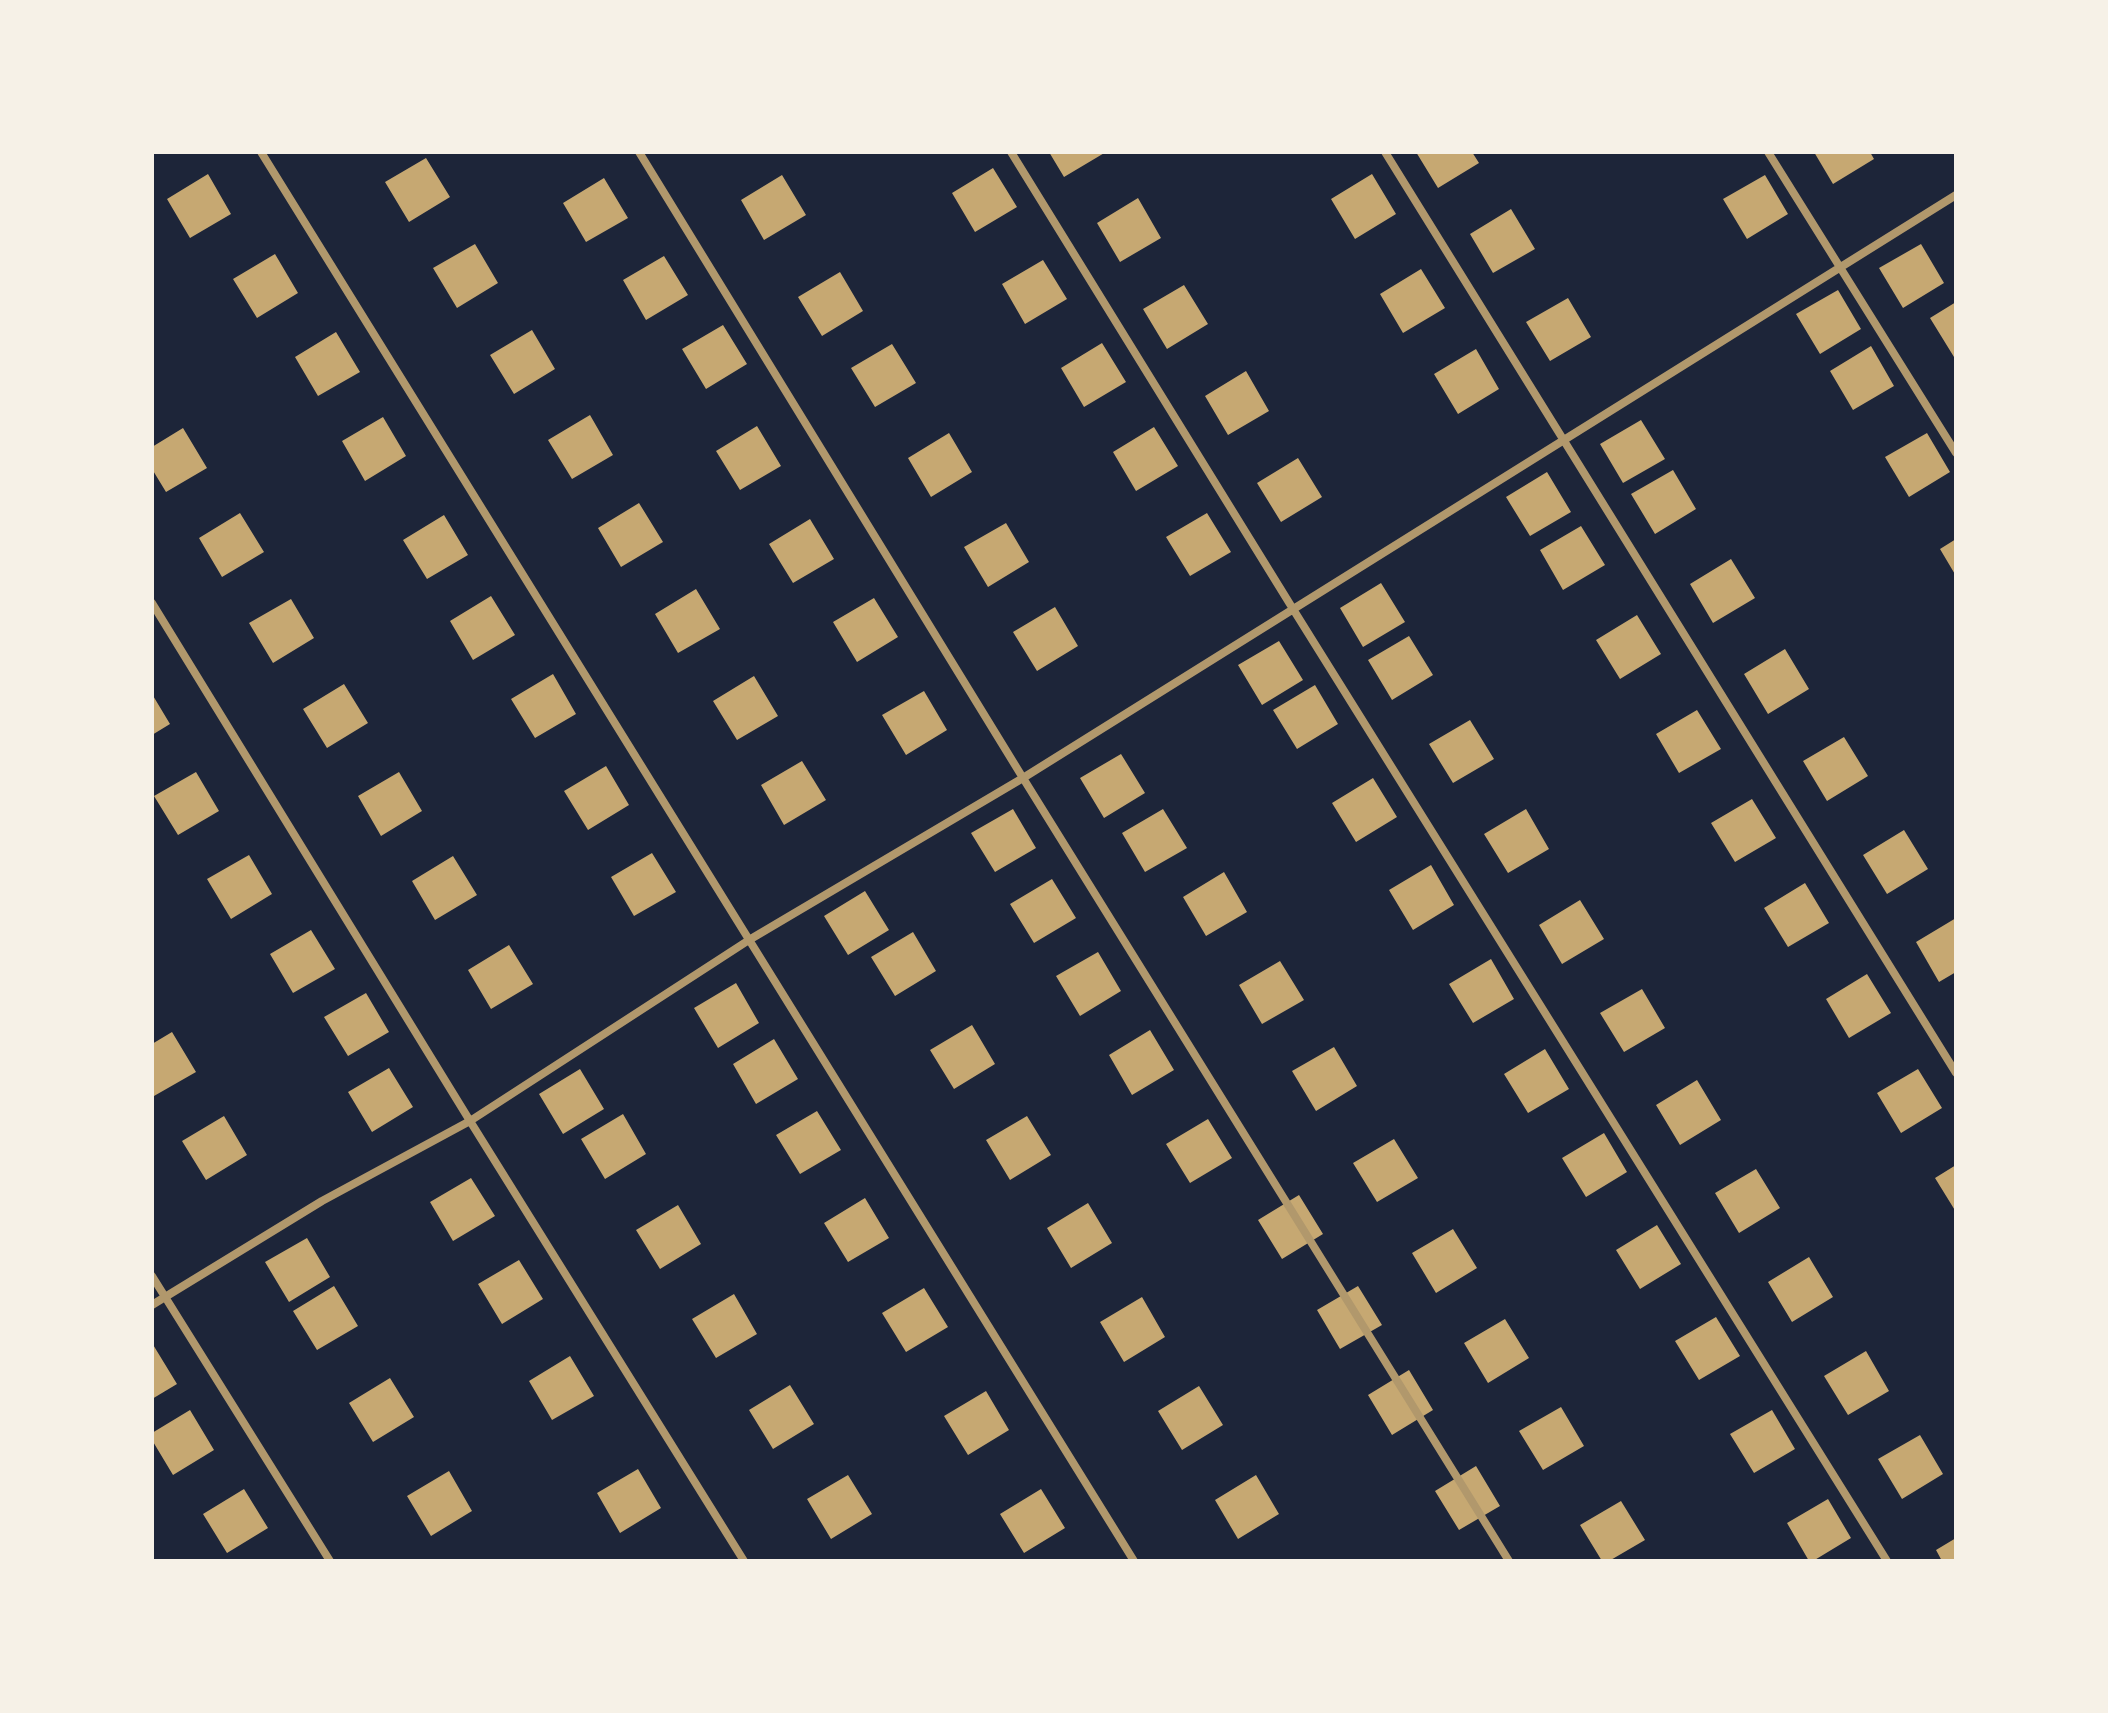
<!DOCTYPE html>
<html>
<head>
<meta charset="utf-8">
<style>
  body { margin:0 }
  #map { position:relative; width:2108px; height:1713px; overflow:hidden; background:#14213d; font-family:Bitter,serif }
  canvas { display:block }
  .frame { position:absolute; inset:0; border:154px solid #f6f1e7; pointer-events:none }
</style>
</head>
<body>
<div id="map">
<canvas width="2108" height="1713"></canvas>
<div class="frame"></div>
</div>
<script>
const ctx = document.querySelector('canvas').getContext('2d');
ctx.lineJoin = 'round';
function fillPath(path, color) {
  ctx.fillStyle = color;
  ctx.fill(path, 'evenodd');
}
function shape(rows) {
  const path = new Path2D();
  for (const r of rows) {
    path.moveTo(r[0], r[1]);
    for (let i = 2; i < r.length; i += 2) path.lineTo(r[i], r[i + 1]);
  }
  return path;
}
function trace(path, color, width, dash) {
  ctx.strokeStyle = color;
  ctx.lineWidth = width;
  ctx.lineCap = dash ? 'butt' : 'round';
  ctx.setLineDash(dash || []);
  ctx.stroke(path);
}
fillPath(shape([
  [152,152,1956,152,1956,1561,152,1561]
]), '#1d2539');
fillPath(shape([
  [1049,152,1106,152,1064,177],
  [1416,152,1472,152,1479,163,1438,188],
  [1814,152,1870,152,1874,159,1833,184],
  [426,158,450,197,409,222,385,182],
  [993,168,1017,207,975,232,952,193],
  [208,174,231,214,190,238,167,199],
  [1372,174,1396,214,1355,239,1331,199],
  [782,175,806,215,764,240,741,200],
  [1765,175,1788,214,1747,239,1723,199],
  [604,178,628,218,586,242,563,203],
  [1138,198,1161,238,1120,262,1097,223],
  [1511,209,1535,249,1493,273,1470,234],
  [475,244,498,283,457,308,433,268],
  [1921,244,1944,283,1903,308,1879,268],
  [275,254,298,293,257,318,233,279],
  [664,256,688,295,646,320,623,280],
  [1043,260,1067,299,1025,324,1002,284],
  [1421,269,1445,308,1403,333,1380,294],
  [840,272,863,311,822,336,798,297],
  [1184,285,1208,324,1167,349,1143,309],
  [1838,290,1861,329,1820,354,1796,314],
  [1568,298,1591,337,1550,361,1526,322],
  [1956,302,1956,355,1954,357,1930,318],
  [723,325,747,364,706,389,682,349],
  [532,330,555,369,514,394,490,355],
  [336,332,360,372,318,396,295,357],
  [1102,343,1126,382,1084,407,1061,368],
  [892,344,916,383,875,407,851,368],
  [1871,346,1894,386,1853,410,1830,371],
  [1476,349,1499,389,1458,414,1434,374],
  [1246,371,1269,411,1228,435,1205,396],
  [590,415,613,455,572,479,548,440],
  [383,417,406,456,365,481,342,441],
  [1641,420,1665,459,1623,483,1600,444],
  [757,426,781,466,740,490,716,451],
  [1154,427,1178,466,1136,491,1113,452],
  [183,428,207,468,166,492,152,469,152,447],
  [949,433,972,472,931,497,908,458],
  [1927,433,1950,472,1909,497,1885,457],
  [1298,458,1322,497,1281,522,1257,483],
  [1673,470,1696,509,1655,534,1631,494],
  [1547,472,1571,512,1530,536,1506,497],
  [639,503,663,542,621,567,598,528],
  [240,513,264,552,222,577,199,538],
  [1207,513,1231,552,1190,576,1166,537],
  [444,515,468,555,427,579,403,540],
  [810,519,834,559,793,583,769,544],
  [1006,523,1029,562,988,587,964,547],
  [1581,526,1605,565,1563,590,1540,550],
  [1956,539,1956,576,1940,549],
  [1731,559,1755,598,1713,623,1690,584],
  [1381,583,1405,622,1363,647,1340,608],
  [696,589,720,629,678,653,655,614],
  [491,596,515,635,473,660,450,621],
  [874,598,898,637,857,662,833,622],
  [291,599,314,638,273,663,249,623],
  [1055,607,1078,646,1037,671,1013,632],
  [1637,615,1661,654,1620,679,1596,640],
  [1409,636,1433,675,1392,700,1368,660],
  [1279,641,1303,680,1262,705,1238,665],
  [1785,649,1809,689,1768,714,1744,674],
  [553,674,576,714,535,738,511,699],
  [754,676,778,716,737,740,713,701],
  [344,684,368,723,327,748,303,709],
  [1315,685,1338,724,1297,749,1273,710],
  [924,691,947,730,906,755,882,715],
  [152,694,170,724,152,735],
  [1697,710,1721,749,1679,773,1656,734],
  [1470,720,1494,759,1453,783,1429,744],
  [1844,737,1868,776,1827,801,1803,761],
  [1121,754,1145,793,1104,818,1080,778],
  [802,761,826,800,784,825,761,785],
  [606,766,629,805,588,830,564,791],
  [196,772,219,811,178,835,154,796],
  [399,772,422,811,381,836,358,796],
  [1373,778,1397,817,1356,842,1332,803],
  [1752,799,1776,838,1735,862,1711,823],
  [1013,809,1036,848,995,872,971,833],
  [1163,809,1187,848,1145,872,1122,833],
  [1526,809,1549,849,1508,873,1484,834],
  [1904,830,1928,869,1887,894,1863,855],
  [652,853,676,892,634,916,611,877],
  [249,855,272,894,231,919,207,879],
  [453,856,477,895,435,920,412,881],
  [1431,865,1454,905,1413,930,1389,890],
  [1224,872,1247,912,1206,936,1183,897],
  [1052,879,1076,918,1034,943,1010,904],
  [1805,883,1829,923,1788,947,1764,908],
  [865,891,889,930,848,955,824,916],
  [1580,900,1604,939,1562,964,1539,925],
  [1956,918,1956,972,1939,982,1916,942],
  [311,930,335,969,293,993,270,954],
  [913,932,936,971,895,996,871,957],
  [509,945,533,984,491,1009,468,970],
  [1098,952,1121,991,1080,1016,1056,976],
  [1491,959,1514,999,1473,1023,1449,984],
  [1280,961,1304,1000,1262,1024,1239,985],
  [1867,974,1891,1013,1849,1038,1826,999],
  [736,983,759,1023,718,1048,694,1008],
  [1642,989,1665,1028,1624,1052,1600,1013],
  [366,993,389,1032,348,1056,324,1017],
  [972,1025,995,1064,954,1089,930,1050],
  [1150,1030,1174,1070,1132,1095,1109,1055],
  [172,1032,196,1072,154,1096,152,1093,152,1044],
  [774,1039,798,1079,756,1104,733,1064],
  [1334,1047,1357,1086,1316,1111,1292,1071],
  [1545,1049,1569,1089,1528,1113,1504,1074],
  [389,1068,413,1107,372,1132,348,1092],
  [580,1069,604,1109,563,1134,539,1094],
  [1918,1069,1942,1108,1901,1133,1877,1093],
  [1697,1080,1721,1120,1680,1145,1656,1105],
  [817,1111,841,1150,800,1174,776,1135],
  [623,1114,646,1154,605,1179,581,1139],
  [224,1116,247,1155,206,1180,182,1141],
  [1027,1116,1051,1155,1010,1180,986,1140],
  [1208,1119,1232,1158,1190,1183,1166,1144],
  [1604,1133,1627,1172,1586,1197,1562,1158],
  [1394,1139,1418,1178,1377,1202,1353,1163],
  [1956,1165,1956,1212,1935,1178],
  [1756,1169,1780,1208,1739,1233,1715,1193],
  [471,1178,495,1216,453,1241,430,1202],
  [1299,1195,1323,1234,1282,1259,1258,1220],
  [865,1198,889,1238,848,1262,824,1223],
  [1088,1203,1112,1243,1071,1268,1047,1228],
  [678,1205,701,1244,660,1269,636,1230],
  [1657,1225,1681,1264,1640,1289,1616,1250],
  [1453,1229,1477,1268,1436,1293,1412,1253],
  [307,1238,330,1277,289,1302,265,1262],
  [1809,1257,1833,1297,1792,1322,1768,1282],
  [519,1260,543,1299,502,1324,478,1284],
  [334,1286,358,1326,317,1350,293,1311],
  [1358,1286,1382,1325,1340,1349,1317,1310],
  [924,1288,948,1327,906,1352,882,1313],
  [734,1294,757,1334,716,1358,692,1319],
  [1142,1297,1165,1337,1124,1362,1100,1322],
  [1716,1317,1740,1356,1699,1380,1675,1341],
  [1505,1319,1529,1358,1488,1383,1464,1343],
  [152,1343,177,1384,152,1399],
  [1866,1351,1889,1391,1848,1415,1824,1376],
  [570,1356,594,1396,552,1420,529,1381],
  [1409,1370,1433,1410,1392,1435,1368,1395],
  [390,1378,414,1417,373,1442,349,1403],
  [790,1385,814,1424,773,1449,749,1410],
  [1199,1386,1223,1425,1182,1450,1158,1411],
  [986,1391,1009,1430,968,1455,944,1416],
  [1561,1407,1584,1446,1543,1470,1519,1431],
  [190,1410,214,1450,173,1475,152,1440,152,1433],
  [1772,1410,1795,1449,1754,1473,1730,1434],
  [1920,1435,1943,1474,1902,1499,1878,1459],
  [1476,1466,1500,1506,1459,1530,1435,1491],
  [638,1469,661,1508,620,1533,597,1493],
  [449,1471,472,1511,431,1536,407,1496],
  [848,1475,872,1514,831,1539,807,1499],
  [1256,1475,1279,1514,1238,1539,1215,1500],
  [244,1489,268,1528,227,1553,203,1514],
  [1041,1489,1065,1528,1024,1553,1000,1514],
  [1828,1499,1851,1538,1813,1561,1809,1561,1787,1523],
  [1621,1501,1645,1540,1609,1561,1602,1561,1580,1525],
  [1956,1538,1956,1561,1942,1561,1936,1550]
]), '#c6a872');
trace(shape([
  [261,152,1134,1561],
  [639,152,1023,778,1509,1561],
  [1011,152,1293,609,1887,1561],
  [1385,152,1956,1073],
  [1768,152,1956,453],
  [152,603,470,1121,744,1561],
  [152,1276,330,1561],
  [152,1305,322,1201,470,1121,749,940,1023,778,1956,195]
]), '#b1986c', 8);
</script>
</body>
</html>
